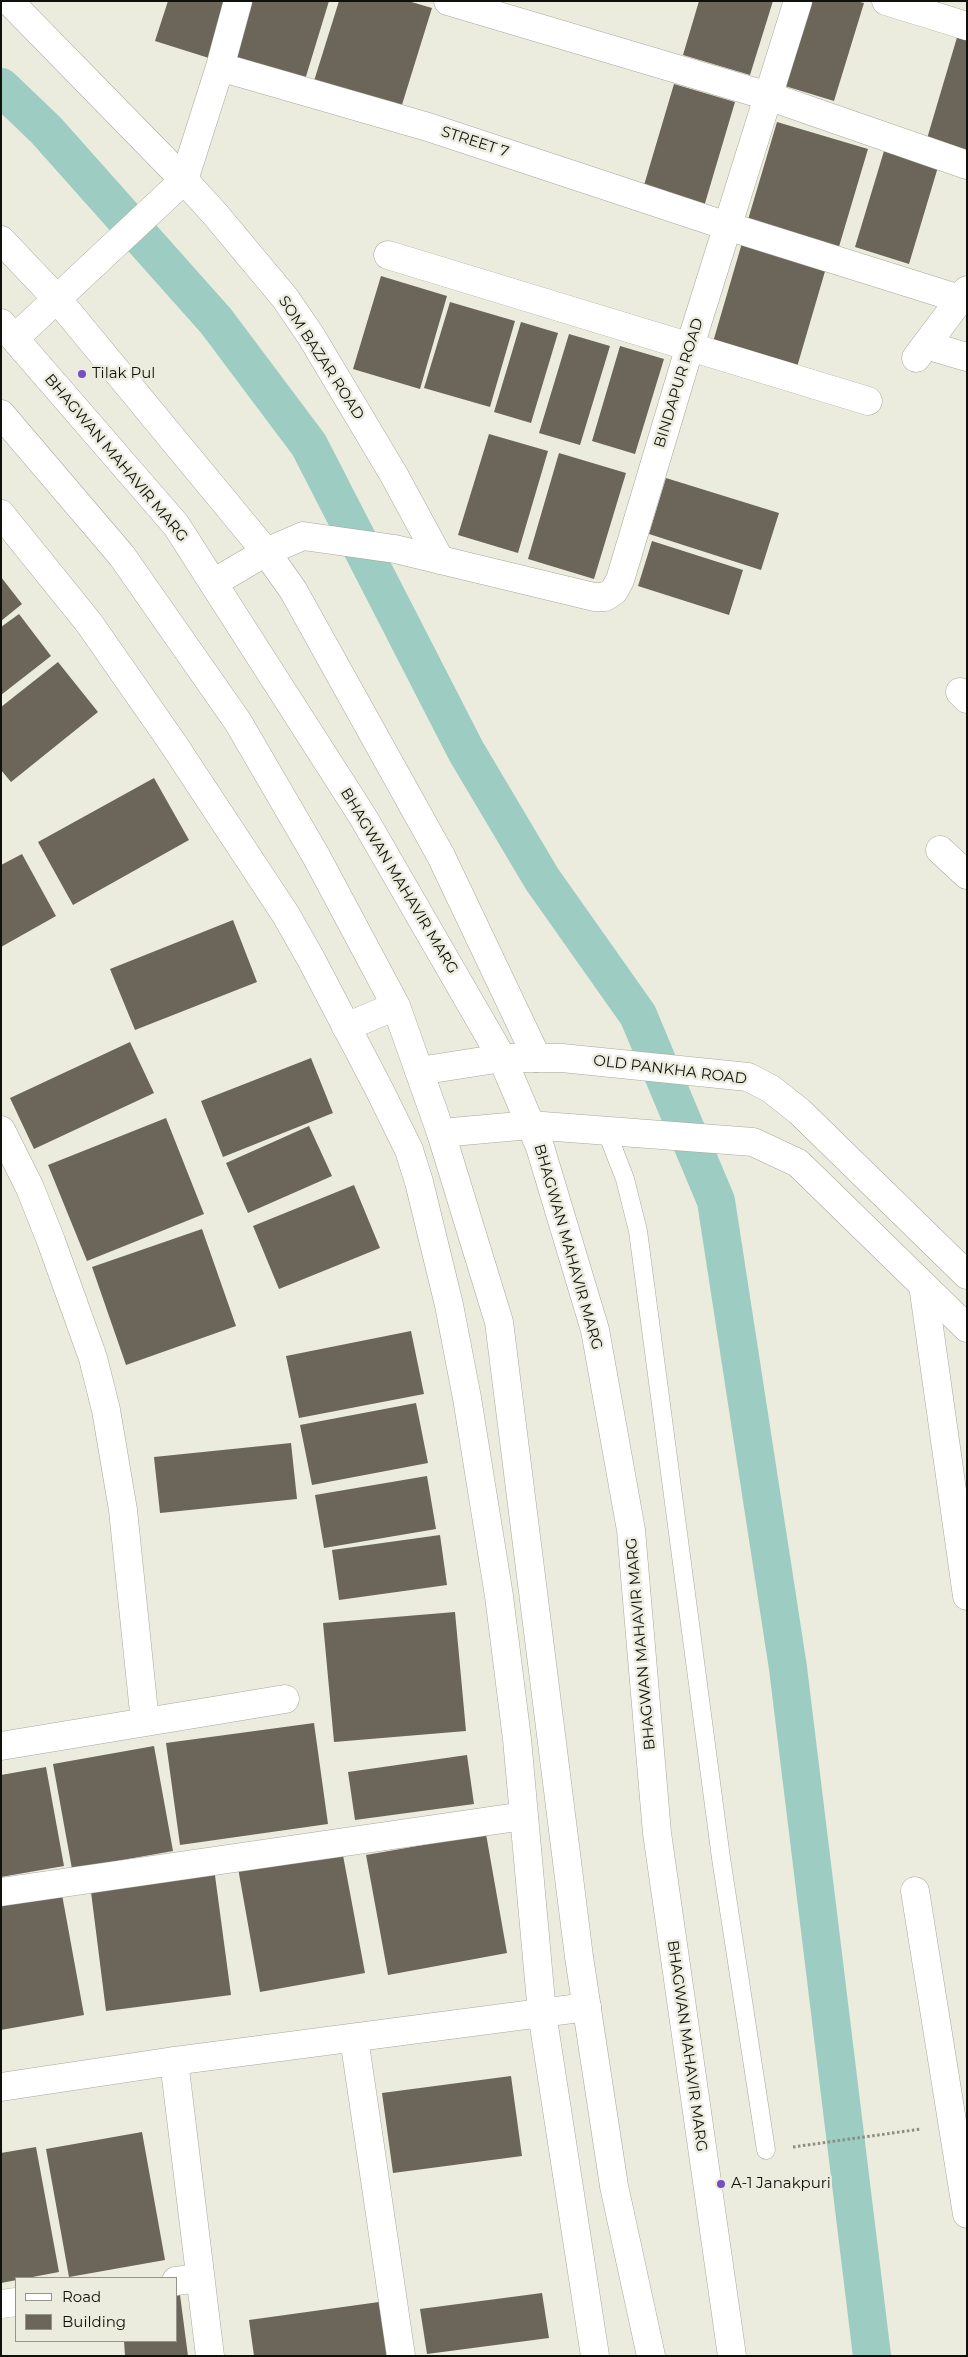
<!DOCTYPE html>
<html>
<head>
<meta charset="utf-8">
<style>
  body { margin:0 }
  #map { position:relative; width:968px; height:2357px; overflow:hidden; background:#ebecde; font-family:Montserrat,sans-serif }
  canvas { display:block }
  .frame { position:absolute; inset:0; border:2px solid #11110c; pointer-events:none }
  .legend { position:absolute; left:15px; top:2277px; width:162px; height:65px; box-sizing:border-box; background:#ebecde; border:1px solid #94948a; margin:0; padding:6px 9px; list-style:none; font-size:15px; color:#11110c }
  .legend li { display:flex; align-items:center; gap:10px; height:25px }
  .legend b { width:25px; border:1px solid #94948a }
</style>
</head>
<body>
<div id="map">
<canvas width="968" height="2357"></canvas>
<div class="frame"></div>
<ul class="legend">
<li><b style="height:6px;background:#fff"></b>Road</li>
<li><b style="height:14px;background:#6c655a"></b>Building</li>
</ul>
</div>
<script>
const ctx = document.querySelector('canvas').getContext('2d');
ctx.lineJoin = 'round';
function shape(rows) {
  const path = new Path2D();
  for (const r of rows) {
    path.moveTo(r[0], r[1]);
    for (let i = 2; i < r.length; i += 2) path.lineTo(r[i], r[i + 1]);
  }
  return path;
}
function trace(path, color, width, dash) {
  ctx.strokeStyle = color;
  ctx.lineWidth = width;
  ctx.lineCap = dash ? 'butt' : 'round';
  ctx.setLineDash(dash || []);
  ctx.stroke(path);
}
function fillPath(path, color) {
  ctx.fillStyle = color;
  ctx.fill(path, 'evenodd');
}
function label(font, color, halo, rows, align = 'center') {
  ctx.font = font + ' Montserrat,sans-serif';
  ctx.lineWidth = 5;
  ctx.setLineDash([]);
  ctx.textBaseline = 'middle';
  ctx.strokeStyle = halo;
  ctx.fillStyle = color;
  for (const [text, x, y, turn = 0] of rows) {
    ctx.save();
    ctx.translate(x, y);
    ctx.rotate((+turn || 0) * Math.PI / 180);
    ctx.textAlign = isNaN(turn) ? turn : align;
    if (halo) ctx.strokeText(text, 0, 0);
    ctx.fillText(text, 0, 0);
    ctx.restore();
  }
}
trace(shape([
  [1,87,46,130,216,321,309,445,466,751,542,879,638,1015,716,1201,788,1668,872,2356]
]), '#9cccc2', 38);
fillPath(shape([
  [168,1,230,1,212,59,155,41],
  [246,1,329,1,304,83,228,60],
  [339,1,408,1,432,8,401,108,314,81],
  [699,1,773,1,750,75,683,55],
  [811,1,856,1,864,3,834,101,785,86],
  [958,34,967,37,967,154,926,142],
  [674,84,735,102,703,210,642,192],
  [777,122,868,149,838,250,747,223],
  [884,151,938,167,909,264,855,247],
  [742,243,826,268,797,367,713,342],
  [381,276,447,296,420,389,353,369],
  [450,302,515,321,490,407,424,388],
  [521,322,558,333,531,423,494,412],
  [569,334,610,346,580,445,539,433],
  [620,346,664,359,635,454,592,441],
  [489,434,548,451,518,553,458,535],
  [559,453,626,473,594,579,528,559],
  [666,478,779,513,761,570,649,534],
  [652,541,743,570,729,615,638,586],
  [1,577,22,604,1,621],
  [19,614,51,656,1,695,1,627],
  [58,662,98,712,11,782,1,770,1,707],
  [154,778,189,840,73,905,38,842],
  [22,854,56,916,1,947,1,865],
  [233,920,257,982,135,1030,110,969],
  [130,1042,154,1093,34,1149,10,1098],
  [311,1058,333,1113,223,1157,201,1101],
  [166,1118,204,1214,87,1261,48,1165],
  [309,1126,332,1176,248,1213,226,1163],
  [354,1185,380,1248,279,1289,253,1226],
  [202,1229,236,1326,126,1365,92,1267],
  [411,1331,424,1394,299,1418,286,1356],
  [416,1403,428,1463,312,1485,300,1425],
  [291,1443,297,1499,160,1513,154,1457],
  [427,1476,436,1529,324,1548,315,1495],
  [440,1535,447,1585,339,1600,332,1550],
  [455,1612,466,1731,334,1742,323,1623],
  [314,1723,328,1824,180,1845,166,1743],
  [154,1746,173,1851,72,1869,53,1764],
  [467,1755,474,1804,355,1820,348,1772],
  [46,1767,64,1866,1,1877,1,1775],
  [486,1834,507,1953,388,1975,366,1855],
  [342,1850,365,1973,260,1992,238,1868],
  [214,1868,231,1995,106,2011,90,1884],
  [61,1889,84,2015,1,2030,1,1899],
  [511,2076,522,2156,393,2173,382,2093],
  [142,2132,165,2260,69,2277,46,2149],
  [36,2147,59,2272,1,2283,1,2153],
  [542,2293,549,2338,427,2354,420,2309],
  [180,2295,188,2356,125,2356,124,2341,176,2341,176,2296],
  [379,2302,387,2356,254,2356,249,2320]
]), '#6c655a');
const service = shape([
  [606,1130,625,1179,638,1231,721,1858,766,2150]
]);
const minor = shape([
  [9,1,184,180,215,214,285,298,311,336,394,475,440,560],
  [448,1,768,96,967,165],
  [886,1,967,26],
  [220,67,428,127,727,226,960,299],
  [1,240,58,300,266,552,293,590,441,856,537,1058],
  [388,255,868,401],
  [15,338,184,180,220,67,238,1],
  [926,345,967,357],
  [916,358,967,290],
  [1,514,89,623,172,742,286,915,311,959,379,1089,409,1150,419,1182,449,1305,467,1398,499,1596,517,1739,542,2013,595,2356],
  [213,583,266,552,303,536,395,549,594,597,605,597,614,591,620,580,690,346,798,1],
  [960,692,967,699],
  [940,850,967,875],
  [1,1130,30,1188,51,1241,93,1358,106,1410,123,1510,145,1722],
  [923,1285,967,1596],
  [1,1746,285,1699],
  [915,1891,967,2214],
  [1,1892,524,1816],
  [354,2038,401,2356],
  [174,2061,210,2356],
  [1,2087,174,2061,587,2007],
  [176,2281,200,2278],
  [1,2304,16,2302]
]);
const tertiary = shape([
  [419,1071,502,1058,562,1058,748,1077,771,1089,800,1112,967,1275],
  [441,1133,530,1125,753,1142,798,1163,967,1328]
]);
const primary = shape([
  [1,323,176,525,363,817,502,1058,540,1147,595,1330,631,1530,657,1833,732,2356],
  [1,414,122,556,238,722,316,856,396,1006,441,1133,499,1322,579,1957,614,2186,651,2356],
  [346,1027,396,1006]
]);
trace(service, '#a7a89a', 19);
trace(minor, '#a7a89a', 29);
trace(tertiary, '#a7a89a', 29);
trace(primary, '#a7a89a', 29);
trace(shape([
  [793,2147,921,2129]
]), '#8d8d83', 3, [2.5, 2.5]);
trace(service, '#fff', 18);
trace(minor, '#fff', 28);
trace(tertiary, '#fff', 28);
trace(primary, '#fff', 28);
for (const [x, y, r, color] of [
  [82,374,5,"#774cc4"],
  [721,2184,5,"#774cc4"]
]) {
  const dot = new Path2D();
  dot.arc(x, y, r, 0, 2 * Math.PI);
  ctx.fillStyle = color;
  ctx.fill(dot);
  trace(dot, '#ebecde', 2);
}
label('15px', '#11110c', '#ebecde', [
  ["STREET 7",475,142,18],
  ["SOM BAZAR ROAD",321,358,57],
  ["BINDAPUR ROAD",679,383,-73],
  ["BHAGWAN MAHAVIR MARG",116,458,50],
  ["BHAGWAN MAHAVIR MARG",399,881,59],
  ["OLD PANKHA ROAD",670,1070,7],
  ["BHAGWAN MAHAVIR MARG",568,1247,74],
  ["BHAGWAN MAHAVIR MARG",641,1644,-95],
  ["BHAGWAN MAHAVIR MARG",687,2046,82]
]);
label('15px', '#11110c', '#ebecde', [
  ["Tilak Pul",92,374],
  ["A-1 Janakpuri",731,2184]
], 'left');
</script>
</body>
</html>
